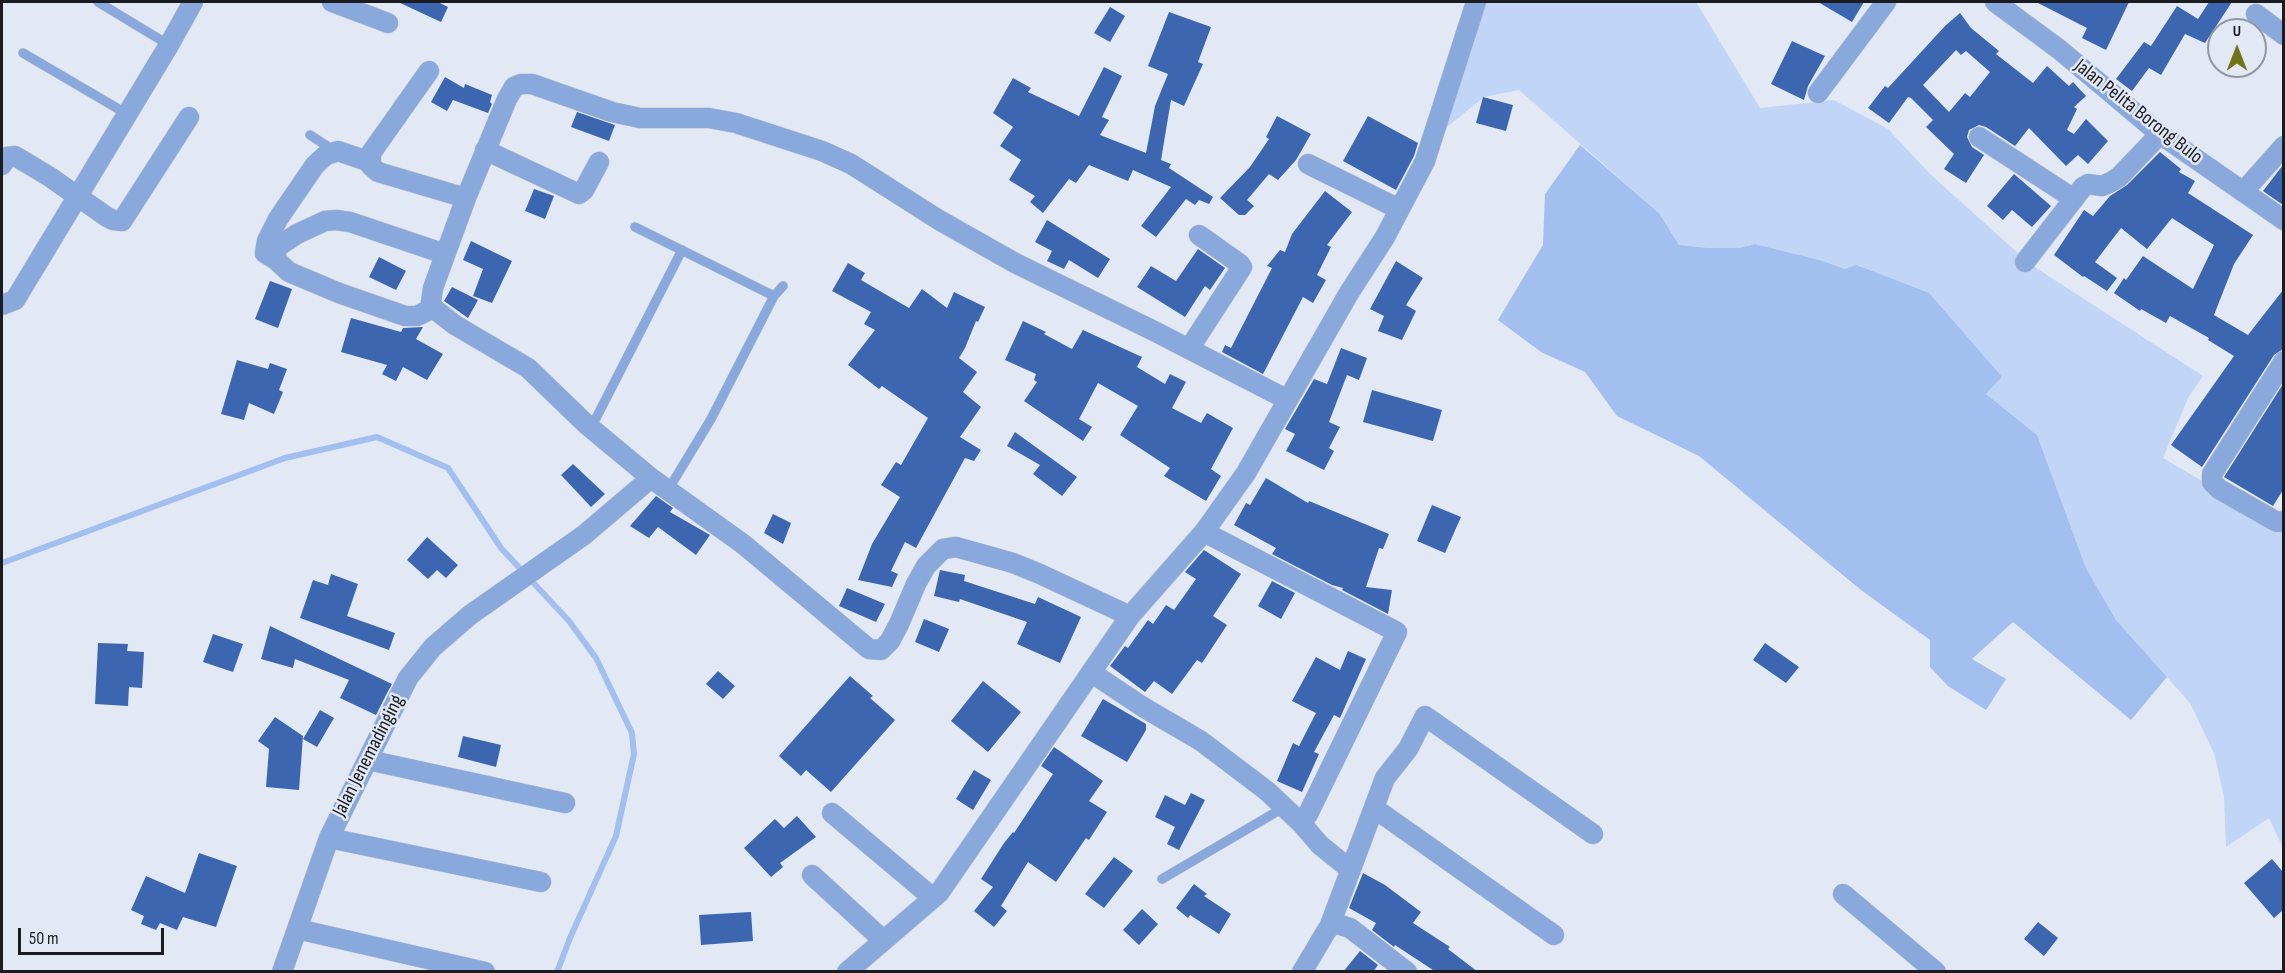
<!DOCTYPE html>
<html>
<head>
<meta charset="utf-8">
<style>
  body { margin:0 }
  #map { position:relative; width:2285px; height:973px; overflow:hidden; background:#e2e8f4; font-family:"Sofia Sans Condensed",sans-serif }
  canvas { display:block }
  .frame { position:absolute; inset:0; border:3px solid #1a1c20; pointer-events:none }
  .north { position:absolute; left:2207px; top:18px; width:60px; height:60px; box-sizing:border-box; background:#e2e8f4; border:2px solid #92969f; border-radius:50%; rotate:0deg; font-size:16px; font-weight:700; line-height:24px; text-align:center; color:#1a1c20 }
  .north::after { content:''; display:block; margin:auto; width:21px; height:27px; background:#727419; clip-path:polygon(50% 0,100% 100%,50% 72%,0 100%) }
  .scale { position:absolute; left:18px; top:928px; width:146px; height:27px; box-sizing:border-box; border:3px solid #1a1c20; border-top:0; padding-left:8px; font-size:18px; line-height:21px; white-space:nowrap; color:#1a1c20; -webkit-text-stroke:4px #e2e8f4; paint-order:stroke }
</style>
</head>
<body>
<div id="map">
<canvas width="2285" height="973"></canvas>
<div class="frame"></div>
<div class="north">U</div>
<div class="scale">50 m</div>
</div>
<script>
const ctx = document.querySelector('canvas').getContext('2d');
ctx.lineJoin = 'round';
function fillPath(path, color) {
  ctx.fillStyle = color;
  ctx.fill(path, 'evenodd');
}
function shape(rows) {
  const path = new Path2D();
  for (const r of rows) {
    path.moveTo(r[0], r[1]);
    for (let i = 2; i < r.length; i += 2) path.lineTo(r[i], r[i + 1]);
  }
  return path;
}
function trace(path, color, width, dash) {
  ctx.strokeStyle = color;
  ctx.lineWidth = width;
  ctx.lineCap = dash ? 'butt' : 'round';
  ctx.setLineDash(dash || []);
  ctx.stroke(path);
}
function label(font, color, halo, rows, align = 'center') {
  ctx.font = font + ' "Sofia Sans Condensed",sans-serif';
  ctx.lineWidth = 5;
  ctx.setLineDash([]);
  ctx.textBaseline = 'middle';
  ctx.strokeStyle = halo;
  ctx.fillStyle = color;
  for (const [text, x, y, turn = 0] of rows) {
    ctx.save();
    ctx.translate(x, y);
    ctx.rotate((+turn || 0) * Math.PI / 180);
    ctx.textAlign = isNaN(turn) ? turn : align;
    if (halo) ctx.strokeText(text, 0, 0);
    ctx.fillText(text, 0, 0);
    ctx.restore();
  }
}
fillPath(shape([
  [1471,2,1696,2,1760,108,1834,100,1888,129,1930,174,2030,264,2203,376,2188,398,2163,458,2283,529,2283,848,2269,818,2226,847,2224,797,2214,753,2190,703,2116,620,2086,568,2037,435,1986,394,2002,377,1845,269,1820,260,1755,244,1739,248,1709,248,1679,245,1659,213,1519,90,1484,97,1427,143]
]), '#c1d5f6');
fillPath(shape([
  [1580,145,1659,213,1679,245,1709,248,1739,248,1755,244,1820,260,1845,269,1856,265,1929,293,2002,377,1986,394,2037,435,2086,568,2116,620,2167,677,2131,720,2013,622,1972,659,2006,679,1986,710,1948,686,1930,667,1930,640,1861,590,1699,456,1617,416,1585,372,1541,352,1498,320,1543,245,1545,194]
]), '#a3bfef');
trace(shape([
  [2,563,285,458,377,437,448,468,501,548,569,621,596,658,632,733,634,754,616,836,570,938,557,972]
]), '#a3bfef', 6);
fillPath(shape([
  [398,2,438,2,448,7,441,22],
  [1818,2,1864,2,1852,22],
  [2036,2,2129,2,2106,50,2082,38,2087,28],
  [2209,2,2232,2,2205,43,2185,34,2161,75,2149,68,2132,91,2116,79,2144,42,2151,46,2177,6,2198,19],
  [1110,7,1125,16,1110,42,1094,33],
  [1169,12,1211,27,1198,62,1203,64,1184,106,1171,100,1161,160,1171,164,1169,168,1213,197,1209,204,1199,200,1195,205,1186,199,1156,237,1141,226,1171,187,1133,170,1128,181,1089,165,1076,183,1069,179,1043,213,1030,202,1035,196,1009,180,1021,160,1000,146,1013,127,993,113,1013,78,1031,88,1028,92,1079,116,1104,67,1122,76,1102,117,1109,120,1100,135,1146,153,1155,106,1168,74,1148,66],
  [1960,13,1971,28,1999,51,1996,54,2033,83,2047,66,2069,86,2073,82,2086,96,2074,107,2077,109,2067,130,2074,134,2086,119,2108,141,2088,164,2078,155,2066,166,2029,128,2015,146,1986,127,1979,125,1969,130,1967,137,1972,147,1984,155,1966,183,1944,169,1954,154,1926,127,1933,120,1911,98,1908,97,1889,123,1868,108,1885,86,1888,88,1945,26],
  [1956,50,1961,55,1966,51,1990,72,1970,97,1965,93,1949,112,1923,85],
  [1792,41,1825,56,1808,86,1804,100,1771,84],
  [445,77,464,88,465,84,492,95,490,102,492,104,488,113,453,100,447,111,431,102],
  [1483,97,1513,105,1506,131,1476,123],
  [577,112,615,125,609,141,571,127],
  [1277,116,1311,134,1296,160,1278,180,1269,174,1247,200,1254,206,1245,215,1239,215,1220,198,1250,167,1269,139,1266,137],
  [1368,116,1418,143,1414,156,1396,190,1343,161],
  [2160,152,2181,169,2179,172,2195,181,2188,193,2253,235,2234,264,2214,315,2248,335,2283,290,2283,349,2274,355,2202,467,2171,445,2234,356,2208,340,2209,338,2170,316,2166,323,2141,309,2140,311,2114,293,2124,278,2126,280,2143,256,2193,289,2214,245,2172,218,2147,249,2121,228,2095,262,2117,278,2107,291,2084,276,2083,277,2054,255,2084,210,2093,216,2110,196,2127,185],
  [2283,165,2283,205,2263,191],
  [2014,174,2051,206,2032,227,2012,210,2003,220,1987,206],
  [534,189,554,196,545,219,525,211],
  [1325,191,1352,212,1327,245,1331,247,1317,275,1326,280,1313,303,1303,297,1263,374,1222,352,1225,345,1231,348,1272,268,1267,266,1280,250,1285,252,1292,234],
  [1047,220,1110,259,1098,278,1069,260,1064,269,1047,261,1052,251,1035,242],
  [471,241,512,261,492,303,473,296,483,269,463,260],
  [1198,249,1225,268,1210,290,1205,286,1185,317,1137,287,1151,266,1176,281],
  [379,257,406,271,396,290,369,277],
  [1396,261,1423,278,1406,305,1416,311,1402,340,1378,331,1384,316,1370,309],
  [848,263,865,273,861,280,909,308,922,289,947,308,954,292,985,307,978,322,976,321,965,348,959,358,977,372,963,392,981,407,960,437,981,450,974,461,965,458,916,548,905,542,891,571,898,574,892,587,858,580,872,544,900,497,881,485,896,462,901,465,928,418,882,386,879,389,848,365,875,330,864,324,871,312,832,291],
  [270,281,292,289,278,328,255,319],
  [452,287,478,300,468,318,444,301],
  [351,318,401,332,403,328,423,327,416,339,443,354,427,380,403,367,396,381,382,374,387,365,341,352],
  [1023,321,1046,332,1044,334,1072,349,1083,330,1142,357,1137,367,1165,384,1170,374,1186,382,1172,408,1201,423,1207,413,1233,428,1211,469,1221,476,1206,501,1164,476,1170,468,1120,435,1138,406,1098,383,1079,419,1092,427,1083,441,1024,401,1037,382,1034,380,1036,374,1005,360],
  [1341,348,1367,358,1359,380,1347,375,1329,422,1340,427,1329,448,1334,451,1324,470,1286,451,1295,434,1285,429,1314,379,1327,384],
  [237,360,268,369,270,363,287,369,279,390,283,392,274,414,249,403,244,420,221,414],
  [2283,384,2283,490,2273,506,2224,477],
  [1372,390,1442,410,1433,441,1363,422],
  [1015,432,1077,477,1062,496,1033,474,1040,465,1007,446],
  [573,464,605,494,591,507,561,475],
  [1266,478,1308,503,1309,501,1389,534,1383,549,1379,548,1366,587,1392,590,1388,614,1342,590,1343,588,1332,585,1272,554,1276,548,1234,525,1246,503,1250,505],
  [656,496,673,508,670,512,710,535,696,555,658,527,649,538,630,526],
  [1432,505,1461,517,1445,553,1417,541],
  [773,514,791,523,783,544,764,533],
  [427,537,458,565,446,578,437,570,428,579,407,560],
  [1204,550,1241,574,1213,616,1227,625,1202,663,1197,660,1172,694,1154,681,1145,692,1110,666,1125,646,1128,648,1148,620,1153,624,1166,605,1174,610,1196,579,1185,572],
  [940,570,965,575,964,581,1035,604,1038,597,1081,617,1060,663,1017,644,1027,622,960,599,959,602,934,596],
  [331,574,358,584,347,616,395,633,389,650,300,618,313,580,328,585],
  [1272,581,1295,593,1281,619,1258,606],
  [847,588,885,604,876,622,839,606],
  [924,619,949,629,939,652,915,642],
  [270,626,392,684,386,695,383,694,386,695,376,715,340,698,349,680,295,659,293,668,261,659],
  [213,634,243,644,233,672,203,662],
  [98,643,128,644,127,651,144,652,142,688,129,687,128,706,95,704],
  [1765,643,1799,667,1786,683,1753,660],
  [1348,651,1366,659,1340,718,1334,715,1314,752,1319,754,1302,792,1277,781,1293,743,1299,746,1316,713,1292,701,1316,657,1340,670],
  [718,671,735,686,723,699,706,684],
  [850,676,873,696,870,698,895,720,831,792,806,770,801,776,779,756],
  [983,681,1021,712,988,752,951,721],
  [1103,699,1146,724,1146,730,1127,762,1081,736],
  [320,710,334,718,317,747,303,739],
  [275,717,303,736,299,790,266,787,269,749,258,741],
  [463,736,501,745,496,767,458,757],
  [1054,747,1103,781,1089,801,1107,812,1089,840,1086,838,1056,882,1028,862,1001,906,1007,911,994,927,974,911,993,887,981,879,1004,843,1013,832,1014,833,1053,774,1041,766],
  [974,770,991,780,973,810,956,799],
  [1191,793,1205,800,1179,850,1167,844,1175,827,1155,817,1165,795,1185,805],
  [797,816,816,837,780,863,783,867,771,877,744,848,775,819,784,828],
  [199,853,237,866,216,927,183,917,177,930,160,923,156,930,141,924,144,916,131,910,146,876,185,893],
  [1114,857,1133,871,1104,908,1085,894],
  [2272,859,2283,872,2283,910,2274,918,2244,883],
  [1363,873,1385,885,1421,912,1413,923,1450,947,1448,949,1478,972,1436,972,1395,945,1394,947,1372,930,1376,923,1349,908],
  [1194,884,1207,894,1204,896,1231,914,1219,934,1190,915,1188,918,1176,908],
  [1142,909,1158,924,1139,945,1123,930],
  [751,912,753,941,701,945,699,915],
  [2038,922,2058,938,2044,956,2024,939],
  [1360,951,1378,965,1373,972,1343,972]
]), '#3c67b0');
const service = shape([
  [98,2,169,45],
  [23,53,127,114],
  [310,135,327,146,331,152],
  [635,227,774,296],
  [591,428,682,250],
  [668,490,711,419,774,296,783,286],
  [1162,879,1283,808]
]);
const minor = shape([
  [332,2,388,23],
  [1995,2,2060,50,2160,134,2284,220],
  [2256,14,2284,35],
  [429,71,371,153,371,166,378,172,466,198],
  [1818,93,1886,2],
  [1979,137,2074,199],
  [485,150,579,194,584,190,599,162],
  [1308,164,1399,209],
  [2,165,7,157,15,156,50,177,107,217,113,220,122,221,189,117],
  [2243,192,2284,146],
  [273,258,265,253,267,241,278,219,315,165,326,155,338,151,370,162],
  [2025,262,2083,187,2088,184,2102,186,2111,182,2119,177,2160,134],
  [2,305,15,300,169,45,193,2],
  [433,308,417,316,405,316,339,293,289,272,275,259,276,252,279,246,297,234,325,221,336,220,350,222,445,254],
  [1189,349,1242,267,1240,264,1199,235],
  [2284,361,2212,474,2212,482,2219,489,2277,522,2284,521],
  [651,478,586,424,528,368,455,325,433,308,431,302,433,288,466,198,507,99,514,87,521,84,532,84,612,112,640,118,709,118,736,123,822,151,851,164,939,220,1015,263,1154,331,1288,400],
  [1092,673,1143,707,1201,741,1267,791,1301,823,1308,814,1397,632,1204,532],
  [368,760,565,803],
  [1374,808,1554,935],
  [832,813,933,898],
  [1301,823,1320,845,1351,870],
  [329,838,541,882],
  [812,875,883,940],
  [1843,894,1936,972],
  [1330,925,1385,778,1408,749,1425,716,1593,834],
  [297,929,485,972],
  [282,972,329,838,408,678,433,647,470,615,584,535,651,478,743,544,869,649,881,650,890,641,899,624,916,584,926,566,943,549,956,547,1013,563,1040,574,1130,616],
  [847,972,939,893,1130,616,1204,532,1246,473,1349,293,1385,237,1425,161,1476,2],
  [1302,972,1327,930,1334,923,1350,928,1407,972]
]);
trace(service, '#bec3ce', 10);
trace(minor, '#bec3ce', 21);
trace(service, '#89a8dc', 9);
trace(minor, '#89a8dc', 20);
label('20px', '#1a1c20', '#e2e8f4', [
  ["Jalan Pelita Borong Bulo",2138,112,38],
  ["Jalan Jenemadinging",369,756,-63]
]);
</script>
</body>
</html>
